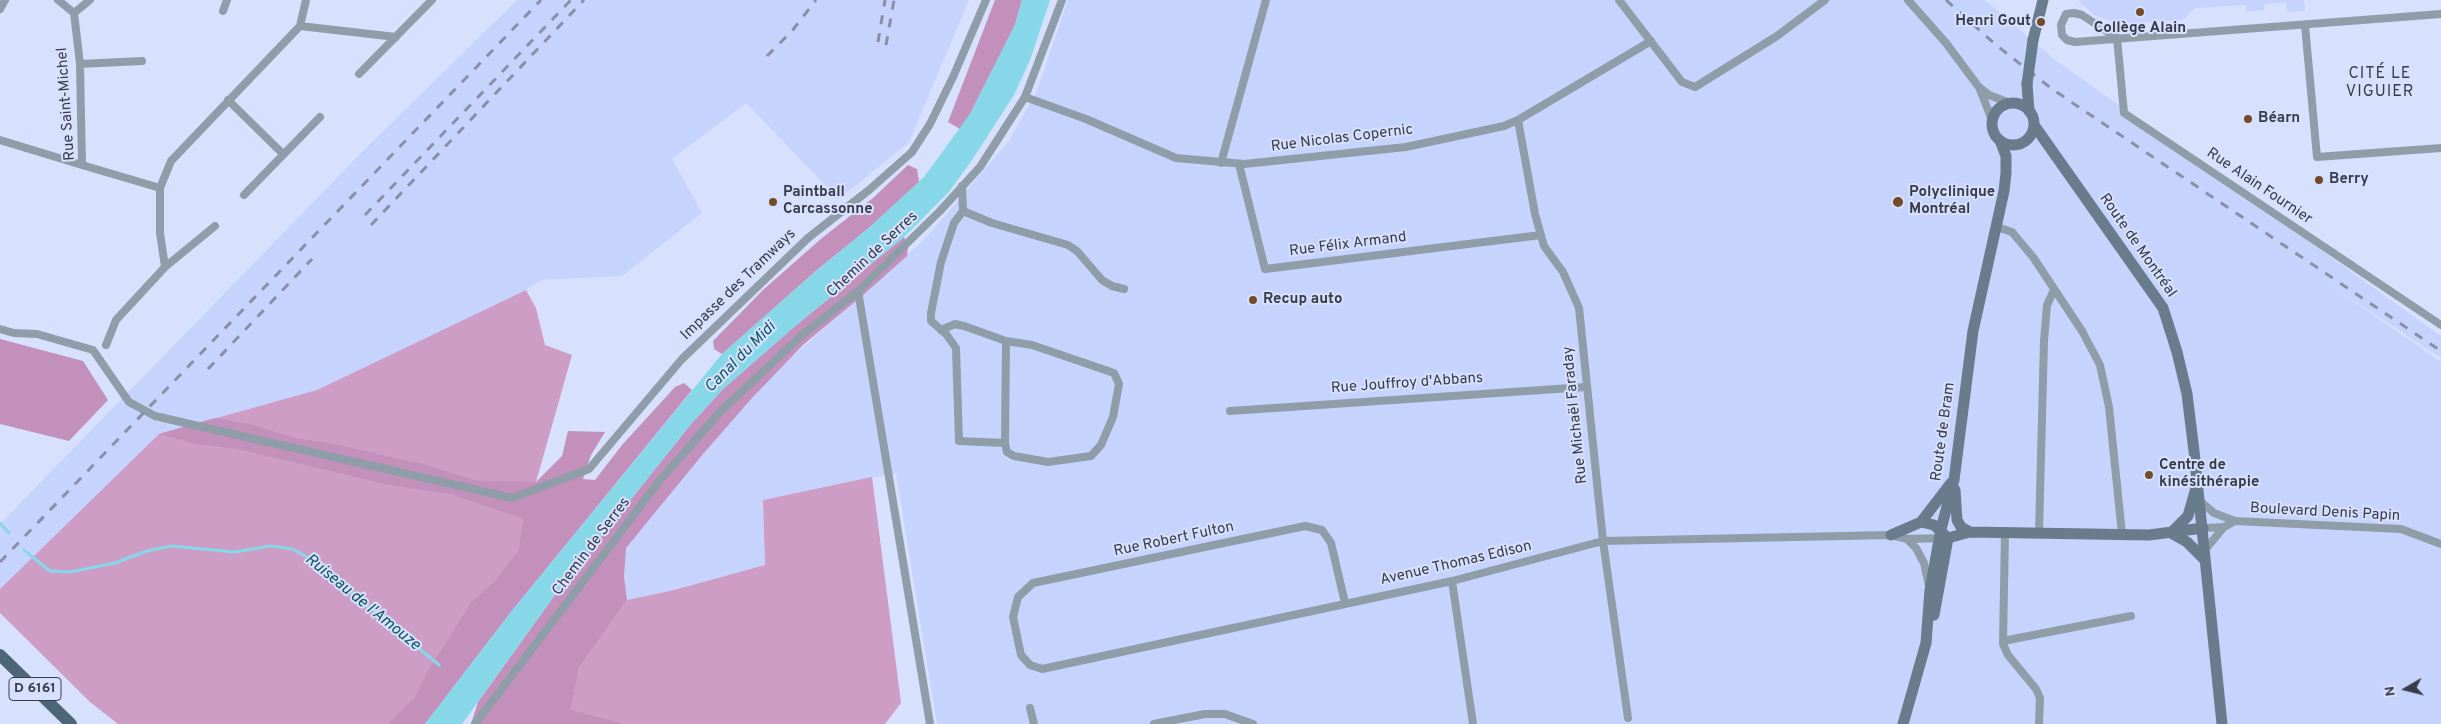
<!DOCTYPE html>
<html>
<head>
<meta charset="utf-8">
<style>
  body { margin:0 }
  #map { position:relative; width:2441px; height:724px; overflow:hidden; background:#d7e0fc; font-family:Overpass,sans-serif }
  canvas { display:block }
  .north { position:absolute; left:2381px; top:664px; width:50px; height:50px; -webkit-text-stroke:4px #d7e0fc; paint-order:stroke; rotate:262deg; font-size:14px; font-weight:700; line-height:20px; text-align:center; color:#383c4a }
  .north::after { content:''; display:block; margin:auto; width:18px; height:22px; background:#383c4a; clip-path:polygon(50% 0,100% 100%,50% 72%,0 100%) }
</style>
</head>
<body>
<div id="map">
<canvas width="2441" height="724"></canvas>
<div class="north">N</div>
</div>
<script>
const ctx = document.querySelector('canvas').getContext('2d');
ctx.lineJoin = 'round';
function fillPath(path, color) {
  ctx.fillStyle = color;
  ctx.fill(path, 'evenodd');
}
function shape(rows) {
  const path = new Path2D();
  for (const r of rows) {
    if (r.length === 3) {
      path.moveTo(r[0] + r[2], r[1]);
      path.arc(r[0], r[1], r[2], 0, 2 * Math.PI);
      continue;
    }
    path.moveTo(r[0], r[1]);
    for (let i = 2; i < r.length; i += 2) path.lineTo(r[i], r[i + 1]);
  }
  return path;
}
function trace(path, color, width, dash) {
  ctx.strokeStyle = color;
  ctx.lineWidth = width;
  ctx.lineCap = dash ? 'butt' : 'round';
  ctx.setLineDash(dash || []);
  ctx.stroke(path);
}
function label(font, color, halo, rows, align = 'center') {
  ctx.font = font + ' Overpass,sans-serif';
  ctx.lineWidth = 4;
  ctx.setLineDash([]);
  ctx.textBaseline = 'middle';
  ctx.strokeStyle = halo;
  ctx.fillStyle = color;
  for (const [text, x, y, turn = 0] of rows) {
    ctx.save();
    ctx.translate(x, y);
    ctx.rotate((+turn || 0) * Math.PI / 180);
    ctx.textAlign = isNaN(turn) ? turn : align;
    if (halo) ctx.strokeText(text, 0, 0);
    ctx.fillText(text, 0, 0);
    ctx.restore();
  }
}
fillPath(shape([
  [517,0,969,0,909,142,839,199,746,103,672,159,702,213,622,276,541,280,526,290,317,390,159,434,0,589,0,524,364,150],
  [1068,0,1985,0,2054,59,2441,336,2441,358,2320,278,2441,362,2441,724,937,724,896,473,763,500,765,565,674,590,627,600,621,545,723,418,925,239,1009,141,1037,91],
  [2078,0,2304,0,2305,11,2287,12,2286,2,2264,4,2264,10,2246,12,2246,5,2195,8,2183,20,2118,24,2094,15]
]), '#c6d3fd');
fillPath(shape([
  [526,290,536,308,545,345,572,355,534,489,539,530,419,692,392,724,118,724,90,702,0,613,0,589,159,434,317,390],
  [872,477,901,703,885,724,568,724,579,668,627,600,674,590,765,565,763,500]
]), '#cd9dc5');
fillPath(shape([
  [995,0,1022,0,1015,25,970,114,960,129,948,122],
  [908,165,917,169,919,182,870,227,817,270,722,354,714,349,713,341,764,289,822,238,873,198],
  [904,237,908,247,907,256,862,296,804,344,752,398,703,454,626,548,624,576,627,600,579,668,571,710,624,724,471,724,478,702,557,592,691,424,723,389,794,327],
  [0,339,83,361,108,400,69,441,0,424],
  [684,383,692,390,511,612,425,724,388,724,415,697,426,674,471,603,496,580,519,550,523,519,451,494,389,485,238,449,196,444,159,434,215,418,250,424,295,438,334,444,422,464,478,481,536,482,562,456,568,431,605,432,591,455,583,479,595,480,622,445,675,387]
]), '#c290bb');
fillPath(shape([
  [1022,0,1050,0,1030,60,1014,95,970,163,948,193,904,237,794,327,723,389,691,424,557,592,462,724,425,724,511,612,722,354,817,270,870,227,924,177,970,114,1015,25]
]), '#86d8e8');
trace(shape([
  [0,523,9,533],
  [24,550,50,571,70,572,115,563,147,551,171,546,235,552,270,546,293,549,312,560,439,665]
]), '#86d8e8', 3);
trace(shape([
  [58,0,74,13,80,64,82,165,160,188],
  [1619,0,1682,82,1695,87,1777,36,1825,0],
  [1908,0,1946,43,1978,86,1989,95,2010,103],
  [0,9,5,0],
  [223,11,227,0],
  [74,13,90,0],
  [2305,25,2317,157,2441,148],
  [300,26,396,37],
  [2117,38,2082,15,2074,13,2066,14,2061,25,2062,35,2067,40,2075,42,2441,14],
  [2117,38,2124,113,2441,325],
  [80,64,142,61],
  [359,74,432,0],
  [1979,87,1992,120],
  [1025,97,1086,119,1176,158,1244,164,1406,147,1504,126,1518,120,1651,41],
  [228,100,283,154],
  [1518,120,1535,214,1544,246,1563,272,1579,308,1603,541,1628,718],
  [0,140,82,165],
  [1221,163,1266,0],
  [1239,164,1265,269,1541,235],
  [962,186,963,211,992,223,1068,245,1077,251,1102,280,1112,286,1124,289],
  [244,195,320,117],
  [963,211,954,223,941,262,931,313,931,321,946,334,956,348,959,441,1005,443,1006,341],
  [1997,227,2012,232,2033,257,2082,331,2100,365,2109,407,2122,534],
  [165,267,215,226],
  [858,291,930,724],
  [0,329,14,333,37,334,93,350,129,402,155,416,512,498,589,469,682,359,808,238,869,190,912,152,930,124,953,77,986,0],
  [941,330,955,324,964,326,1006,341,1032,345,1114,373,1119,384,1113,417,1101,445,1091,456,1048,462,1014,456,1007,452,1005,443],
  [106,345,116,320,165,267,160,233,160,188,171,161,300,26,306,0],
  [1230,411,1586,387],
  [2200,501,2214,513,2235,521,2401,529,2441,544],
  [2203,528,2224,527,2235,521],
  [2005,532,2003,644,2008,655,2036,689,2040,698,2039,724],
  [2039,533,2044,341,2047,305,2054,290],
  [1907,539,1916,548,1924,563,1929,586],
  [2204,551,2224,527],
  [1452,581,1473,724],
  [1345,603,1331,543,1322,530,1305,526,1033,583,1018,597,1013,617,1021,655,1030,665,1042,669,1452,581,1603,541,1891,535,1907,539,1943,538],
  [2003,641,2131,616],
  [1030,708,1034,724],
  [475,724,660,480,720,412,802,335,858,291,940,211,980,167,1025,97,1062,0],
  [1154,724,1205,714,1225,714,1253,724]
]), '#8f9da8', 8);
trace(shape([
  [2033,40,2043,0],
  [2027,84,2029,111],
  [2013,124,21],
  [2034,125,2163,308,2177,352,2187,394,2194,451,2222,724],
  [1955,490,1957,520,1961,527,1970,532],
  [1921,522,1951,483],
  [2171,533,2188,516,2196,488],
  [2171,533,2187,542,2205,560],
  [1891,535,1921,522,1934,525,1948,538,1934,615],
  [1948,538,1970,532,2149,535,2203,528],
  [1903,724,1926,643,1930,590,1941,529,1954,480,1973,331,2004,191,2006,173,2006,156,2001,143]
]), '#687c8c', 11);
trace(shape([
  [0,655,71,724]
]), '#4c6577', 12);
trace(shape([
  [1946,0,1996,45,2052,89,2441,351],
  [878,42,885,0],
  [886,45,894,0],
  [767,56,792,31,816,0],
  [365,215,571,0],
  [371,225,584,0],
  [208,369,312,259],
  [0,562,541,0]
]), '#8990a5', 3, [9, 9]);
trace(shape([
  [2027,84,2033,40]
]), '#687c8c', 11);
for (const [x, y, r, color] of [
  [2140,12,5,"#724c29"],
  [2041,22,5,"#724c29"],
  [2248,119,5,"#724c29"],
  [2319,180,5,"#724c29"],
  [773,202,5,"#724c29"],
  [1898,202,6,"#724c29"],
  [1253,300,5,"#724c29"],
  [2149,475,5,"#724c29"]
]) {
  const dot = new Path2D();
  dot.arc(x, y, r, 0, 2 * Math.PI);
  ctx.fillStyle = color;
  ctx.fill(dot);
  trace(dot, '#d7e0fc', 2);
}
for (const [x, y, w] of [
  [35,689,52]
]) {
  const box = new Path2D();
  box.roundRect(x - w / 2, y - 11.5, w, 23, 4);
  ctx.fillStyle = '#d7e0fc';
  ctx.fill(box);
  trace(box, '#383c4a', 1);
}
label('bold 14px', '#383c4a', null, [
  ["D 6161",35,689]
]);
label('bold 15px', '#383c4a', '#d7e0fc', [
  ["Henri Gout",2031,22,"right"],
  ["Collège Alain",2140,29,"center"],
  ["Béarn",2258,119],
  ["Berry",2329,180],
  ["Paintball",783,193],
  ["Carcassonne",783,210],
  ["Polyclinique",1909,193],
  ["Montréal",1909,210],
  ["Recup auto",1263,300],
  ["Centre de",2159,466],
  ["kinésithérapie",2159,483]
], 'left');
label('15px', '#383c4a', '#d7e0fc', [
  ["Rue Saint-Michel",67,104,-94],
  ["Rue Nicolas Copernic",1342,139,-7],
  ["Rue Alain Fournier",2259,187,34],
  ["Rue Félix Armand",1348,245,-7],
  ["Route de Montréal",2137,246,55],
  ["Chemin de Serres",873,255,-43],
  ["Impasse des Tramways",739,285,-44],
  ["Rue Jouffroy d'Abbans",1407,384,-4],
  ["Rue Michaël Faraday",1576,415,-96],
  ["Route de Bram",1944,432,-82],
  ["Boulevard Denis Papin",2325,513,3],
  ["Rue Robert Fulton",1174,540,-12],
  ["Chemin de Serres",592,547,-53],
  ["Avenue Thomas Edison",1456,564,-13]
]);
ctx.letterSpacing = '1px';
label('16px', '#383c4a', '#d7e0fc', [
  ["CITÉ LE",2380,75],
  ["VIGUIER",2380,93]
]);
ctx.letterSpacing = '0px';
label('italic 16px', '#115763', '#d7e0fc', [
  ["Canal du Midi",741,358,-45],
  ["Ruiseau de l'Amouze",362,603,39]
]);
</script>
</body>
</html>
